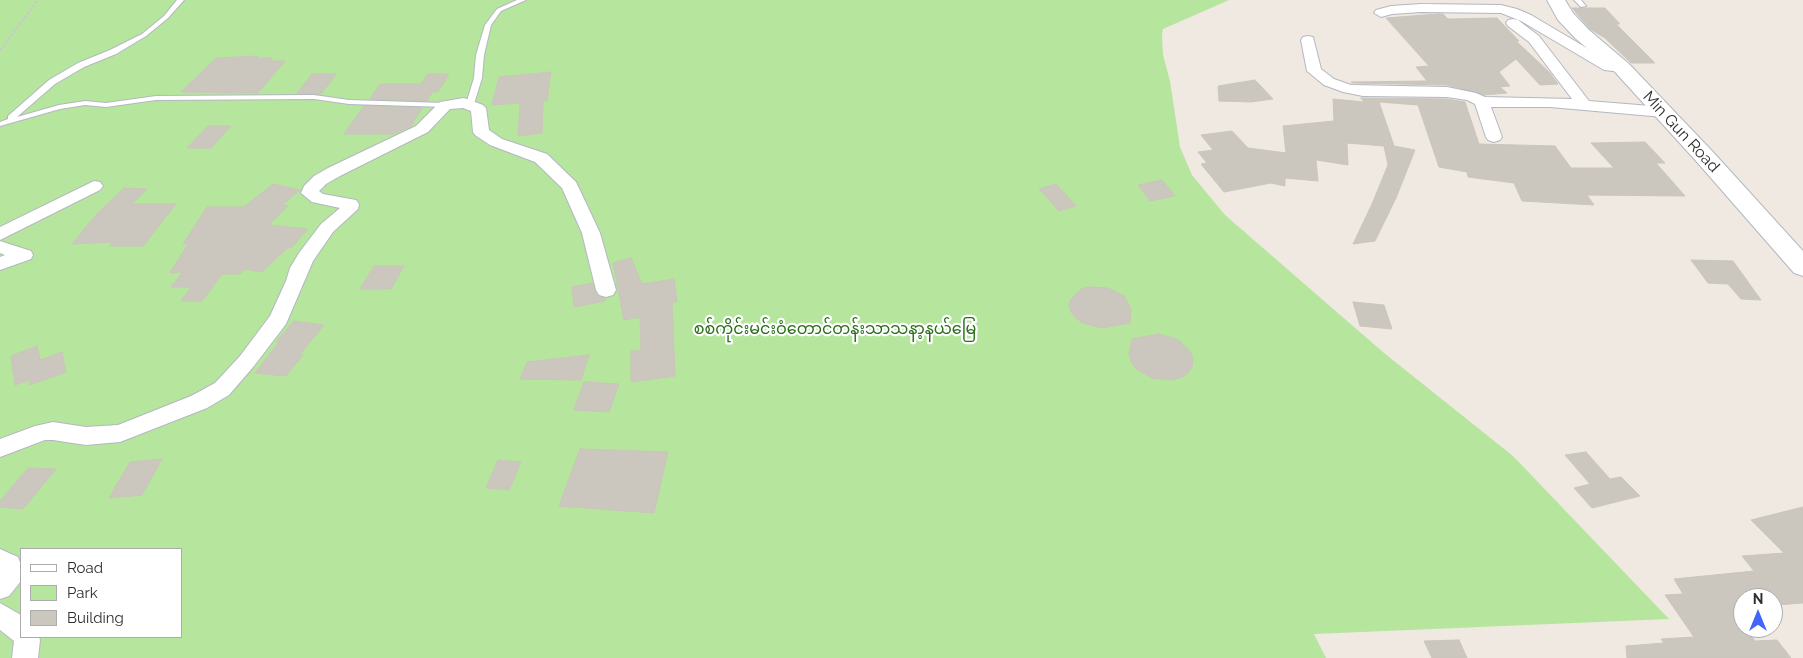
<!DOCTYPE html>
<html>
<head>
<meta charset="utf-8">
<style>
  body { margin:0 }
  #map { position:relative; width:1803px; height:658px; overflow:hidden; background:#efe9e1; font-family:Raleway,sans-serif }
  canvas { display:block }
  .legend { position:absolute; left:20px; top:548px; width:162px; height:90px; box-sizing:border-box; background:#fff; border:1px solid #ababab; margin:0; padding:6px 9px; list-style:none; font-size:15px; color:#2e2e2e }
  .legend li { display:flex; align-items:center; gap:10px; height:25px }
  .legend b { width:25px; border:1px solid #ababab }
  .north { position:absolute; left:1733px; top:588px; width:50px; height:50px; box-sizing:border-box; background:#fff; border:1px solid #ababab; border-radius:50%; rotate:0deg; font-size:14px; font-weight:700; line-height:20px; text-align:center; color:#2e2e2e }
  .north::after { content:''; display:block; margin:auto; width:18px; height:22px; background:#4264fb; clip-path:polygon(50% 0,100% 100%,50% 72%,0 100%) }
</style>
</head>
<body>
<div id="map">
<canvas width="1803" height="658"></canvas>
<ul class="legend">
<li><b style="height:6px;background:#fff"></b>Road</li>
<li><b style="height:14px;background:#b6e59e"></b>Park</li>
<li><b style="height:14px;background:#cbc7bf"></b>Building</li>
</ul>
<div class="north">N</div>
</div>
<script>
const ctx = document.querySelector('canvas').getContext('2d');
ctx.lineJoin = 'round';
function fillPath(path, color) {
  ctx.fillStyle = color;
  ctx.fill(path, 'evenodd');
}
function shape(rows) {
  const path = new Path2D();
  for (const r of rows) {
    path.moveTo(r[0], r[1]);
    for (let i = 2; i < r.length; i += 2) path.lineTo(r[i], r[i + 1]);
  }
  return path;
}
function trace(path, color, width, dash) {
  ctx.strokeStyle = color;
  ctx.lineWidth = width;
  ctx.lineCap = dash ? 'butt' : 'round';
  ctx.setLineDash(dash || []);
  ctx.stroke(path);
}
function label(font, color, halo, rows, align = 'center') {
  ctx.font = font + ' Raleway,"Noto Sans Myanmar",sans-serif';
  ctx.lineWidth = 4.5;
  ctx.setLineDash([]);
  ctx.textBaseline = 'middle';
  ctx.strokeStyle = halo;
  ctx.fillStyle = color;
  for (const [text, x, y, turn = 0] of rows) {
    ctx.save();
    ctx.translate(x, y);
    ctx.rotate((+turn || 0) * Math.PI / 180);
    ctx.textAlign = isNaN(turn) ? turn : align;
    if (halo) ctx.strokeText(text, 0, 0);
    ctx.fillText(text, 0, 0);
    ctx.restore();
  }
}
fillPath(shape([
  [0,0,1229,0,1163,29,1162,35,1163,55,1170,81,1180,147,1192,175,1225,215,1384,353,1513,456,1669,619,1314,634,1326,658,0,658],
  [21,549,181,549,181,637,21,637]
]), '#b6e59e');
const building = shape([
  [1572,8,1605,8,1620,24,1616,24,1655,63,1631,63,1605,38,1590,29,1572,8],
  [1437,14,1443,14,1448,19,1497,18,1519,41,1516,41,1549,72,1558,84,1540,85,1516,59,1499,72,1510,86,1500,87,1507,93,1484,95,1447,85,1352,83,1351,82,1427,81,1416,67,1429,66,1386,18,1437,14],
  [258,56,256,58,273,58,270,61,285,61,258,93,181,92,216,58,258,56],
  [551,72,547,101,543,101,542,133,518,136,520,103,492,105,499,77,551,72],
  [312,74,336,74,321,94,297,93,312,74],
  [428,74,449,74,438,92,432,92,427,101,370,99,380,84,421,84,428,74],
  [1255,80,1273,99,1251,102,1219,101,1218,86,1255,80],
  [1361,98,1447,99,1465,102,1479,144,1555,146,1571,168,1614,168,1591,143,1645,142,1665,163,1656,163,1685,196,1587,195,1594,205,1522,201,1514,183,1468,177,1467,172,1439,167,1418,105,1379,102,1394,146,1415,150,1396,198,1375,241,1353,244,1372,204,1388,165,1384,146,1347,143,1348,165,1316,160,1318,181,1285,178,1285,186,1271,183,1224,192,1201,164,1207,163,1198,152,1213,150,1201,135,1232,131,1248,148,1286,153,1283,126,1334,121,1333,99,1364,102,1361,98],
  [364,106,422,108,411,126,394,134,344,134,364,106],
  [208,126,231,126,211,148,187,148,208,126],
  [1162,180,1175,196,1150,201,1138,185,1162,180],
  [273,184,300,190,282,205,288,206,269,225,308,229,291,248,287,248,262,272,244,269,240,274,222,274,202,301,181,301,191,287,171,287,183,272,170,273,188,244,183,244,207,207,244,207,273,184],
  [1056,184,1076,206,1059,211,1039,189,1056,184],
  [124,188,147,189,132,204,176,204,143,246,110,246,113,242,72,244,96,215,124,188],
  [631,258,642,284,674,279,677,302,672,302,675,376,631,382,631,351,641,350,640,317,624,320,613,263,631,258],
  [1691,260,1733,261,1761,300,1741,299,1728,284,1708,283,1691,260],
  [374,266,404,266,391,289,360,289,374,266],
  [592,283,597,296,606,299,605,301,574,307,572,287,592,283],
  [1089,287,1108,288,1124,296,1131,309,1130,323,1102,328,1083,323,1076,318,1071,312,1069,305,1071,299,1081,289,1089,287],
  [1353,302,1384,305,1392,329,1360,326,1353,302],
  [294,321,324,325,300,354,303,355,286,376,255,373,279,342,276,342,294,321],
  [1159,334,1179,340,1191,352,1193,360,1192,367,1188,373,1182,377,1173,380,1152,378,1135,368,1131,361,1129,354,1132,339,1159,334],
  [37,346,40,360,62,352,66,372,30,385,29,380,15,385,11,356,37,346],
  [589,355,581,380,520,379,527,362,589,355],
  [584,382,619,384,609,412,574,410,584,382],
  [580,449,668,452,654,513,559,506,580,449],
  [1586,452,1610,479,1621,477,1640,496,1592,508,1574,488,1590,484,1565,455,1586,452],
  [162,459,142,495,109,498,130,462,162,459],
  [498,460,521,462,509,490,486,488,498,460],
  [28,468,56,469,23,509,0,507,0,501,28,468],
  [1803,507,1803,603,1777,605,1773,598,1743,598,1743,628,1745,628,1755,641,1777,640,1791,658,1627,658,1626,646,1664,643,1661,639,1694,637,1665,595,1683,594,1674,579,1754,571,1742,556,1784,553,1751,520,1803,507],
  [1459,640,1467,658,1432,658,1424,641,1459,640]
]);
fillPath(building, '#cbc7bf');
trace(building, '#cbc5ba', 1);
const lane = shape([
  [177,0,184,0,168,18,146,36,116,54,84,67,55,84,17,117,59,105,85,101,106,103,156,96,314,95,349,100,445,103,449,105,445,107,349,104,314,99,156,100,106,107,85,105,60,109,0,126,0,122,8,119,8,116,49,80,78,63,110,50,142,34,164,16,177,0],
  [517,0,526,0,501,11,491,25,484,55,482,78,474,104,470,106,467,106,466,104,474,78,476,55,485,25,497,9,517,0],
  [1574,0,1581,0,1586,6,1581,7,1574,0]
]);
const street = shape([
  [1421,4,1501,5,1517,9,1531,15,1612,63,1627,65,1629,68,1627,71,1622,72,1604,70,1521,21,1501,13,1421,12,1392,14,1381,17,1374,13,1376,10,1391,6,1421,4],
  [1513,19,1518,20,1539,36,1589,101,1663,107,1669,109,1671,112,1669,115,1663,117,1550,107,1491,107,1502,137,1500,140,1494,142,1488,140,1486,137,1475,104,1467,100,1447,97,1363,96,1343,92,1324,85,1307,71,1301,40,1303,37,1308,36,1313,37,1321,69,1334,79,1351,85,1447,87,1476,93,1485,97,1572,99,1529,42,1508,26,1506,23,1508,20,1513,19],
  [464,98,483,105,486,108,489,130,502,139,547,154,576,182,600,233,616,290,613,295,606,297,599,295,596,290,582,233,562,188,535,162,490,145,475,135,473,132,471,111,463,108,450,109,428,132,340,176,326,184,319,191,323,194,356,200,359,204,358,209,333,232,313,261,286,324,254,366,229,395,207,408,120,442,86,445,53,440,45,440,0,457,0,439,35,426,53,422,86,427,118,425,191,396,215,383,240,356,270,316,286,281,290,268,299,253,321,224,340,208,312,202,301,193,304,186,314,176,328,168,416,126,440,102,464,98],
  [94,181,100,182,103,186,100,190,0,240,0,227,94,181],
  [0,241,31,251,33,255,31,259,0,270,0,257,5,255,0,253,0,241],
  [0,549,18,557,21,565,21,581,9,596,0,599,0,549],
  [0,603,21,615,21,637,39,637,40,640,38,658,12,658,14,641,0,630,0,603]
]);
const secondary = shape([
  [1547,0,1565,0,1573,13,1589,30,1629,64,1713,152,1803,251,1803,276,1794,273,1697,162,1615,72,1575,38,1558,20,1547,0]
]);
trace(lane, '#b4b7c1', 2);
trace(street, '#b4b7c1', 2);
trace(secondary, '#b4b7c1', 2);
trace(shape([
  [0,50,38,0]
]), '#c9c9c9', 2.5, [2.5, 2]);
fillPath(lane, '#fff');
fillPath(street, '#fff');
fillPath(secondary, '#fff');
label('16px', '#2e2e2e', '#fff', [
  ["Min Gun Road",1681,132,47]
]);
label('16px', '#2c6e1b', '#fff', [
  ["စစ်ကိုင်းမင်းဝံတောင်တန်းသာသနာ့နယ်မြေ",835,329]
]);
</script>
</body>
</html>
